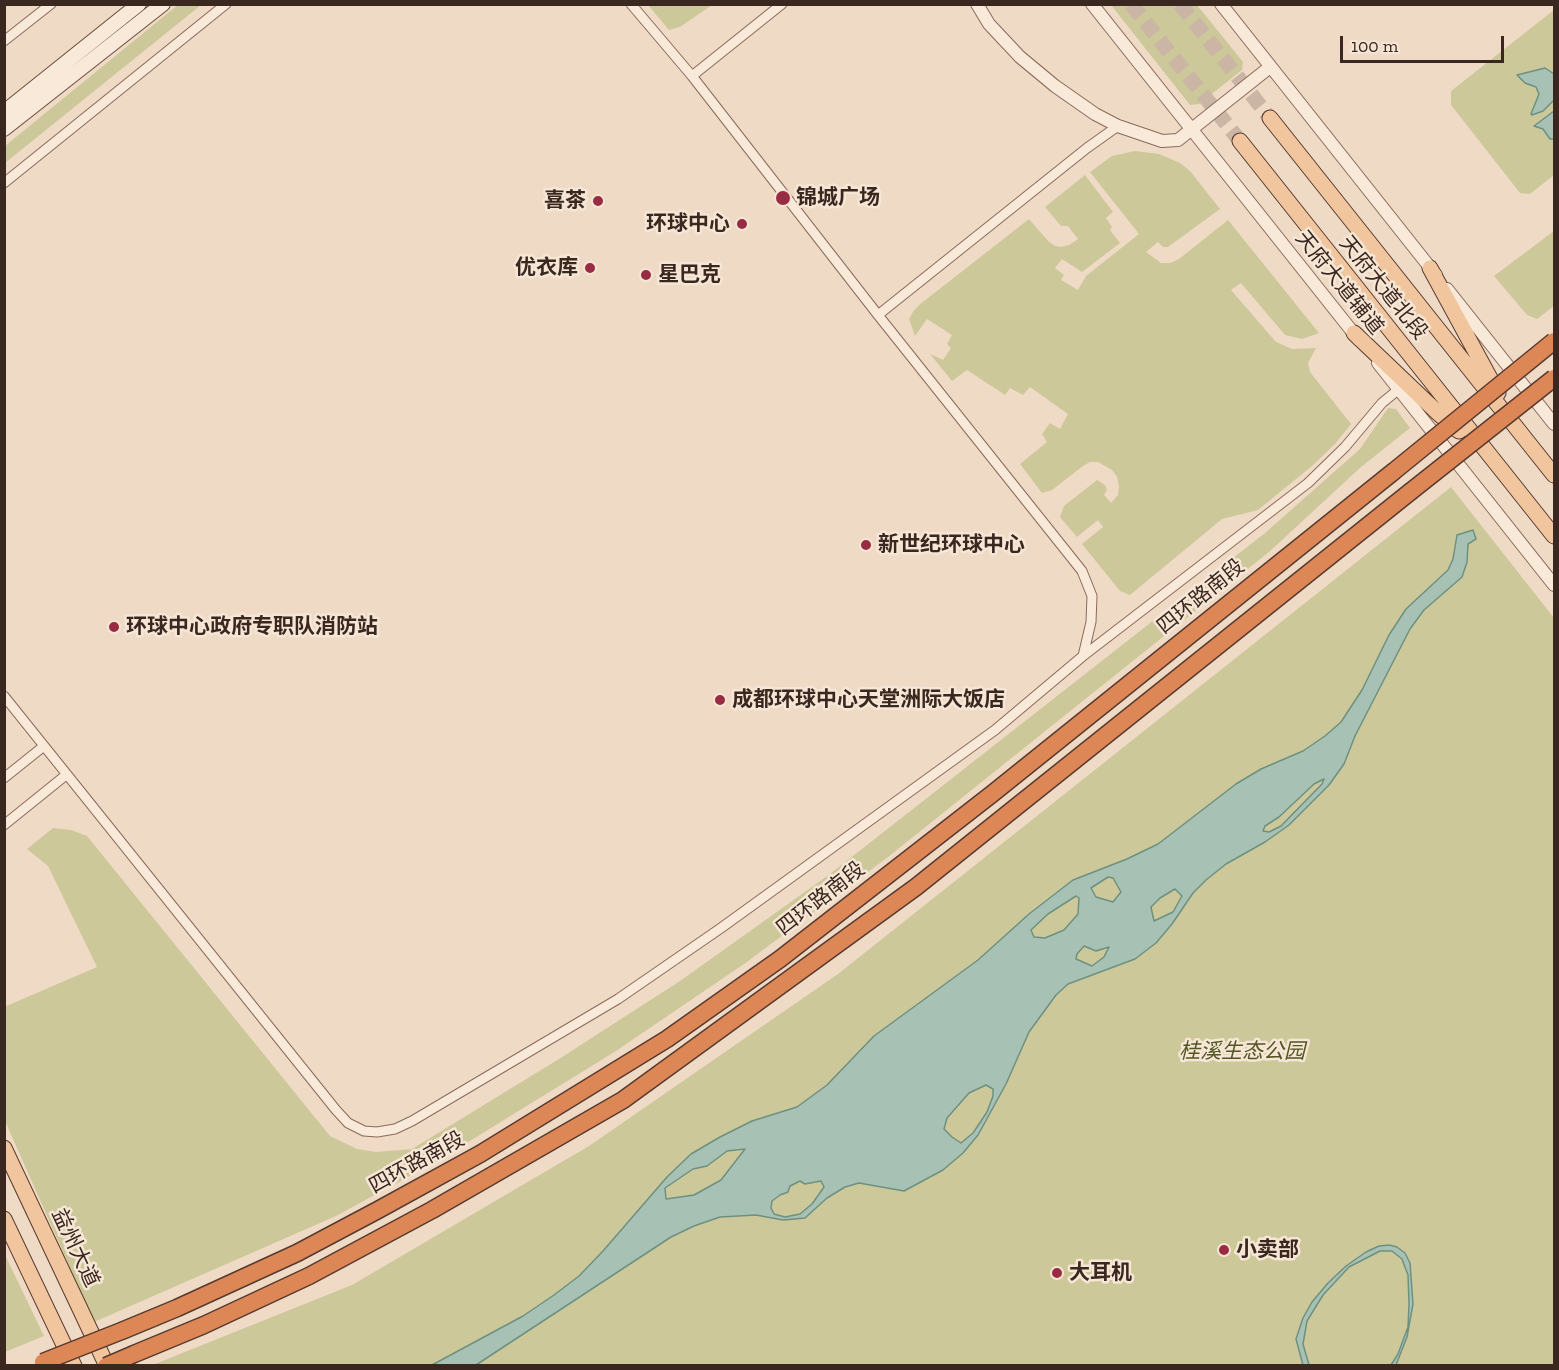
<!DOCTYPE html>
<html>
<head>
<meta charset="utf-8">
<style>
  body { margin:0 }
  #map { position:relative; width:1559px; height:1370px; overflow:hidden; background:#efdac6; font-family:"Zilla Slab",serif }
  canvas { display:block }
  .frame { position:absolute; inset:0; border:6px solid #3a271f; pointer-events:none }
  .scale { position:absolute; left:1340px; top:36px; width:164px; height:27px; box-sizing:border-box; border:3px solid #3a271f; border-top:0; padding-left:8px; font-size:18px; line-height:21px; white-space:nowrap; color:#3a271f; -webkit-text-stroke:4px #f6e6d5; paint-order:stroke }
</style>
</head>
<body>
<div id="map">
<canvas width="1559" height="1370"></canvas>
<div class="frame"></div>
<div class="scale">100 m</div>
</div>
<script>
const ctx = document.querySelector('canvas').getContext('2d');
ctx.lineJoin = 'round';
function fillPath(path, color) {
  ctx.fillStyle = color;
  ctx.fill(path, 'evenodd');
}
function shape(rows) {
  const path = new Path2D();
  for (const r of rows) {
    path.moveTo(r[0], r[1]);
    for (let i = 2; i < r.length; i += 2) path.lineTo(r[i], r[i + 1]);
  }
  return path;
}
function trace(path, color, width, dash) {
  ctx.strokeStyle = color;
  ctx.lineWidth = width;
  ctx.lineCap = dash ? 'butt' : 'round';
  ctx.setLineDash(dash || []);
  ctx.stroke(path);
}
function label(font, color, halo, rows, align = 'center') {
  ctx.font = font + ' "Zilla Slab","Noto Sans SC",serif';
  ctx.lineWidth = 5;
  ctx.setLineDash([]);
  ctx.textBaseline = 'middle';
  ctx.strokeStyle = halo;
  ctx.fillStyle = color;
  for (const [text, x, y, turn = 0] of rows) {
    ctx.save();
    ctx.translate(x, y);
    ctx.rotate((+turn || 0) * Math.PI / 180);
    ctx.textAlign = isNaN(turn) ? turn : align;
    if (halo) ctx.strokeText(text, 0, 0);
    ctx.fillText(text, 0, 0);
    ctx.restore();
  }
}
fillPath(shape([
  [179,4,201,5,5,163,5,146],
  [648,5,712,5,680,27,669,30],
  [1111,5,1197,5,1243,62,1242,70,1199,104,1190,105],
  [1554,10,1554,175,1530,194,1520,193,1451,105,1451,91],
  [1135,151,1159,154,1180,163,1190,171,1220,209,1168,247,1163,247,1158,242,1146,252,1161,263,1170,263,1179,259,1228,220,1319,333,1302,339,1285,335,1241,283,1231,290,1276,342,1292,349,1316,348,1308,363,1310,372,1351,424,1335,444,1312,466,1258,510,1222,519,1130,595,1120,591,1082,544,1103,527,1098,520,1077,537,1060,517,1064,506,1097,480,1105,485,1107,490,1104,495,1111,503,1118,495,1119,486,1117,477,1112,470,1098,462,1090,462,1083,466,1052,490,1042,493,1020,464,1047,442,1042,434,1050,423,1060,429,1068,414,1030,387,1023,395,1010,388,1005,395,967,370,952,381,930,354,943,360,951,348,947,344,952,335,927,319,915,336,909,319,913,312,919,305,1029,219,1048,241,1055,246,1062,247,1069,245,1078,239,1068,226,1061,226,1045,207,1085,175,1113,212,1106,218,1112,227,1110,230,1120,243,1082,272,1062,259,1055,268,1064,275,1061,280,1078,290,1086,276,1139,234,1090,172,1112,156],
  [1554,231,1554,306,1537,319,1527,315,1494,276],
  [1388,408,1396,409,1410,428,1361,467,1269,552,888,857,744,964,616,1051,439,1160,336,1216,94,1322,5,1121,4,1007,97,967,48,866,27,849,53,828,71,830,87,836,330,1136,357,1149,376,1152,412,1149,559,1059,680,981,830,874,1265,533,1360,449],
  [1451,487,1554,618,1554,1365,150,1366,352,1285,589,1146,838,974],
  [5,1255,44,1336,5,1352,4,1352]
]), '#cdc899');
const water = shape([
  [1545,68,1554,74,1554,100,1543,111,1532,115,1531,114,1539,94,1536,87,1525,83,1517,75,1545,68],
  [1554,111,1554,139,1550,139,1543,129,1534,126,1554,111],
  [1473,530,1476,539,1468,544,1467,562,1462,577,1424,610,1410,629,1355,736,1344,764,1329,785,1289,825,1265,842,1226,864,1206,880,1193,893,1172,924,1156,943,1135,959,1068,984,1056,995,1029,1032,1006,1084,978,1135,963,1153,943,1170,904,1191,859,1183,845,1187,827,1198,805,1218,783,1220,756,1215,720,1217,694,1226,671,1237,476,1365,432,1365,523,1316,554,1295,579,1276,603,1251,667,1177,691,1154,720,1137,752,1121,797,1107,827,1085,874,1036,978,960,1029,914,1073,880,1127,859,1158,844,1236,784,1261,769,1303,751,1325,736,1341,722,1362,690,1389,635,1406,609,1448,570,1453,559,1457,535,1473,530],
  [1324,779,1322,784,1281,826,1269,832,1263,831,1265,826,1279,817,1314,784,1324,779],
  [1108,877,1113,878,1121,892,1113,902,1096,897,1091,888,1108,877],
  [1175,889,1182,896,1173,912,1154,921,1151,907,1160,898,1175,889],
  [1076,896,1079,898,1078,914,1064,930,1045,938,1034,937,1031,930,1048,914,1076,896],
  [1084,946,1096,951,1109,947,1104,957,1092,966,1076,959,1077,954,1084,946],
  [986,1085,993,1089,993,1096,987,1112,973,1133,961,1143,952,1137,944,1129,947,1118,969,1093,986,1085],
  [745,1149,721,1180,694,1195,666,1199,665,1188,693,1169,707,1166,727,1151,745,1149],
  [800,1181,805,1184,821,1181,824,1187,812,1204,800,1214,785,1217,774,1214,771,1208,772,1201,780,1195,788,1192,790,1186,800,1181],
  [1389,1245,1397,1247,1405,1253,1410,1263,1413,1304,1407,1337,1396,1365,1391,1365,1398,1354,1408,1327,1409,1304,1408,1275,1402,1259,1392,1251,1380,1251,1349,1267,1323,1295,1307,1321,1303,1344,1309,1365,1303,1365,1296,1339,1303,1318,1312,1302,1328,1283,1346,1266,1366,1252,1379,1246,1389,1245]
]);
fillPath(water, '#a7c2b5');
trace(water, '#6d9181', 1.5);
trace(shape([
  [1131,4,1240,141],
  [1180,4,1270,118]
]), '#cbb6a5', 15, [15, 8]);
const minor = shape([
  [631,4,692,76,878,315,1082,571,1092,596,1091,622,1083,656],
  [4,41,51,4],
  [692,76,782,4],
  [4,183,226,4],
  [878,315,1087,148,1118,126],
  [4,696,336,1110,348,1123,364,1131,377,1132,395,1129,412,1121,618,999,721,928,995,730,1083,656,1308,483,1345,447,1382,403,1399,389],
  [4,778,44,746],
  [4,825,66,775]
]);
const tertiary = shape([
  [977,4,989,24,1020,57,1055,86,1095,114,1118,126,1162,141,1178,140,1270,67],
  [1092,4,1359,340],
  [1221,4,1436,275],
  [1447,289,1554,424],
  [1378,363,1554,585]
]);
const secondary = shape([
  [4,112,139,4],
  [4,129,163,4]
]);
const primary = shape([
  [1270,118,1554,475],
  [1240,141,1554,536],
  [1430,268,1498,393],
  [1354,333,1438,413,1459,431],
  [4,1148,107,1366],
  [4,1219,74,1366]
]);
const motorway = shape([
  [124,1330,177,1308,297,1253,378,1210,480,1154,667,1039,780,959,992,794,1393,472],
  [134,1354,204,1325,309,1276,432,1210,623,1100,916,887,1410,492]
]);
trace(minor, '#8a6a5b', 11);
trace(tertiary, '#8a6a5b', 14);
trace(secondary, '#6c4c3e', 16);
trace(primary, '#583a2f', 17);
trace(motorway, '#583a2f', 19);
trace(minor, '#f9e9d9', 9);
trace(tertiary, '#f9e9d9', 12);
trace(secondary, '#f9e9d9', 14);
trace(primary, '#f1c69e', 15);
trace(motorway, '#dd8757', 16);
const motorwayBridge = shape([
  [1393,472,1554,341],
  [1410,492,1554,378],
  [43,1362,124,1330],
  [106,1366,134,1354]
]);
trace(motorwayBridge, '#583a2f', 19, []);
trace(motorwayBridge, '#dd8757', 16);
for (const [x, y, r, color] of [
  [783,198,8,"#992b42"],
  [598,201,6,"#992b42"],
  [742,224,6,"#992b42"],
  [590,268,6,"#992b42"],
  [646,275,6,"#992b42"],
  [866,545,6,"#992b42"],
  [114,627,6,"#992b42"],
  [720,700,6,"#992b42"],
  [1224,1250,6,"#992b42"],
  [1057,1273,6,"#992b42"]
]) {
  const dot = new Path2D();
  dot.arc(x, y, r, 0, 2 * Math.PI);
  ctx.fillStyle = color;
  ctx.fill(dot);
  trace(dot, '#f6e6d5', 2);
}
label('bold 21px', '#3a271f', '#f6e6d5', [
  ["锦城广场",796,198],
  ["喜茶",586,201,"right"],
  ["环球中心",730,224,"right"],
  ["优衣库",578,268,"right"],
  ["星巴克",658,275],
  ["新世纪环球中心",878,545],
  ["环球中心政府专职队消防站",126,627],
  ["成都环球中心天堂洲际大饭店",732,700],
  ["小卖部",1236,1250],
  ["大耳机",1069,1273]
], 'left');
label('21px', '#3a271f', '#f6e6d5', [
  ["天府大道辅道",1339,283,51],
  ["天府大道北段",1383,288,51],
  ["四环路南段",1201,597,-39],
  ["四环路南段",821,899,-38],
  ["四环路南段",417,1163,-29],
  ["益州大道",75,1248,65]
]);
label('italic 21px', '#545626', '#f6e6d5', [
  ["桂溪生态公园",1242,1052]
]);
</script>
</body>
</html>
